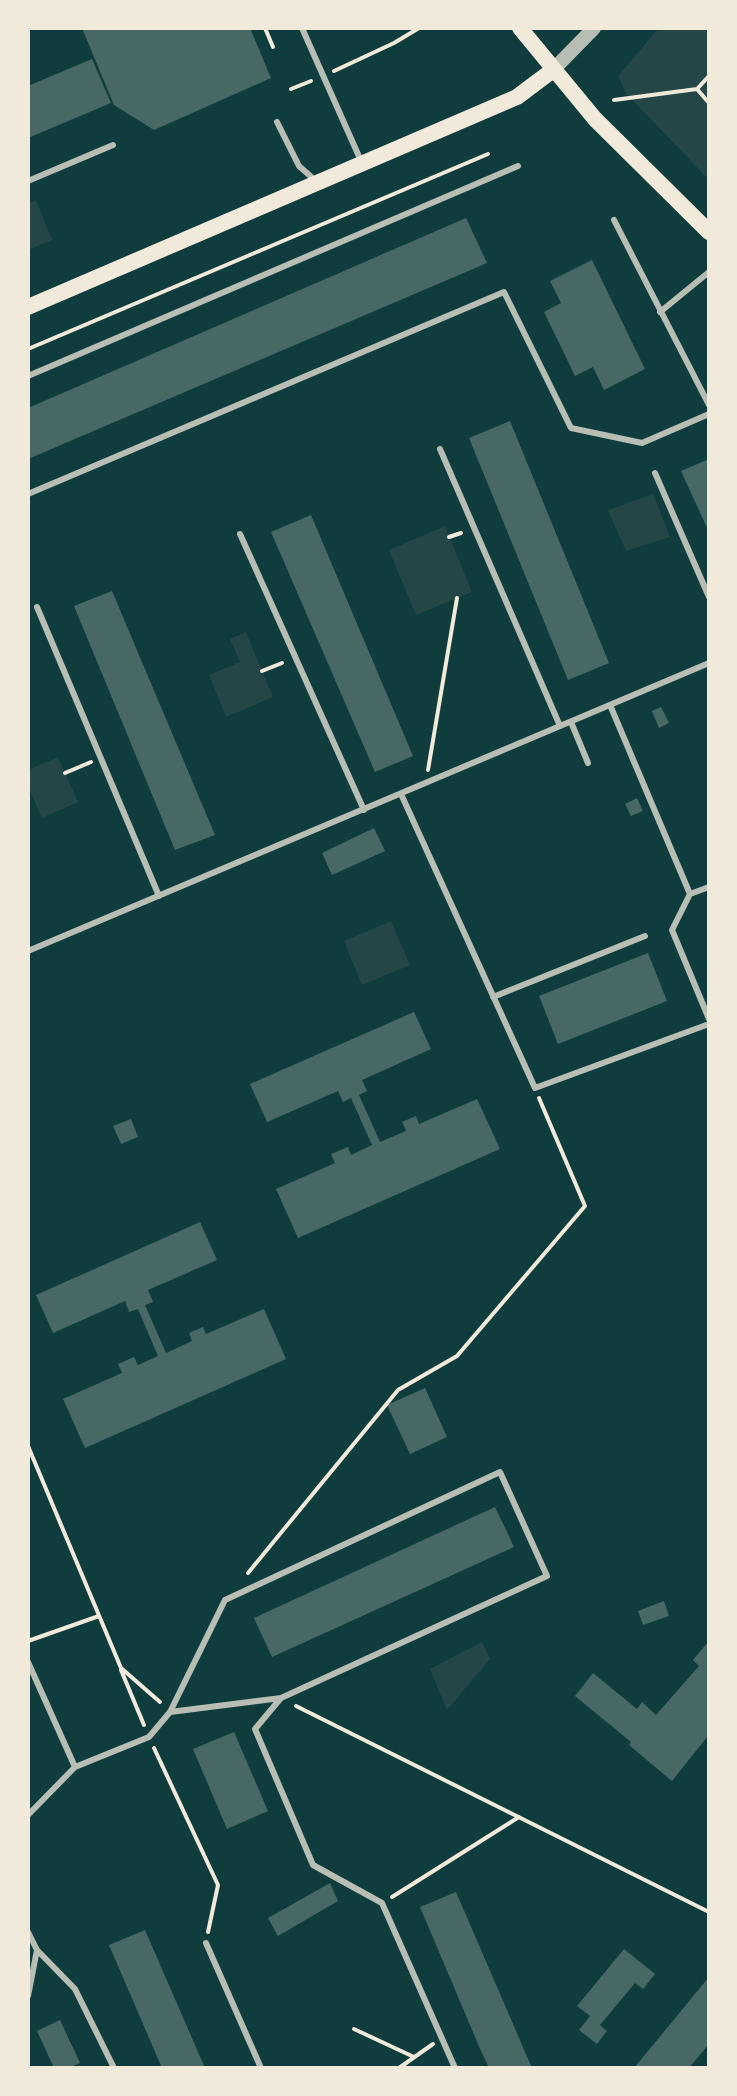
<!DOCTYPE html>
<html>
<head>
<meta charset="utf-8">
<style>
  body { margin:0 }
  #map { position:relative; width:737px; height:2096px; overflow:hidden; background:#0f3d3e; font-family:Manrope,sans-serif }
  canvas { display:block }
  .frame { position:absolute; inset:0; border:30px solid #f1e9da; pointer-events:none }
</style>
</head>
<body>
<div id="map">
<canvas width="737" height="2096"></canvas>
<div class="frame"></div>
</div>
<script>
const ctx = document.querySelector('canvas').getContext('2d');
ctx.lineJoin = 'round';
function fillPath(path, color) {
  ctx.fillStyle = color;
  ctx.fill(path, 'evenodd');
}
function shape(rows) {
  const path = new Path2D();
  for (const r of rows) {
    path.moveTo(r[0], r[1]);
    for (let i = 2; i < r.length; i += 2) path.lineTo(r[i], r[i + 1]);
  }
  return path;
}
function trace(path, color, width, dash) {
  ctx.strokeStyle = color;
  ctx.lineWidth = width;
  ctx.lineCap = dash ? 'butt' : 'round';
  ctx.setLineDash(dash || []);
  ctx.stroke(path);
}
fillPath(shape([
  [659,28,709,28,709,180,626,93,618,76],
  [36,200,52,240,28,250,28,204],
  [653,494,670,537,626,551,608,510],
  [445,526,472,592,416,615,389,550],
  [246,632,273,697,226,717,209,675,240,662,230,639],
  [58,757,78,802,42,818,28,787,28,770],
  [391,921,410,965,362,985,344,941],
  [482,1642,490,1659,447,1710,430,1669]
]), '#244646');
fillPath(shape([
  [82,28,250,28,271,78,154,130,114,105],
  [92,59,111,103,28,138,28,86],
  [466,218,487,263,28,459,28,408],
  [592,260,645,369,604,390,593,367,575,376,544,312,561,303,550,281],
  [510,421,609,663,568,680,469,438],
  [709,459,709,532,681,471],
  [311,515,413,756,375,772,271,532],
  [112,591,215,835,175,850,74,606],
  [661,707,669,723,659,728,652,711],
  [637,798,643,811,631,816,625,804],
  [374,828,385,851,332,875,322,853],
  [648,953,667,1001,558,1044,539,996],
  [414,1012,431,1049,362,1080,367,1091,359,1095,380,1142,406,1131,402,1122,416,1116,419,1124,477,1099,500,1149,298,1238,276,1189,335,1163,331,1154,348,1147,351,1155,372,1145,351,1098,343,1102,338,1091,267,1122,250,1084],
  [131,1119,138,1137,121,1144,113,1126],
  [200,1222,217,1260,148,1290,153,1302,145,1305,166,1353,192,1341,189,1333,203,1327,206,1334,264,1309,286,1359,85,1448,63,1399,122,1373,118,1364,134,1357,138,1365,158,1356,138,1309,129,1312,125,1301,53,1333,36,1295],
  [425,1388,447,1437,410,1454,387,1405],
  [495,1507,514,1547,272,1657,254,1618],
  [664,1601,669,1616,643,1625,638,1611],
  [709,1641,709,1738,707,1737,672,1781,629,1745,631,1742,575,1696,593,1673,637,1709,642,1702,656,1715,699,1666,693,1660],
  [234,1732,268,1811,227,1829,193,1749],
  [330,1883,338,1901,278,1936,268,1918],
  [456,1892,532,2068,489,2068,481,2051,420,1907],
  [145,1930,205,2068,162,2068,109,1945],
  [624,1949,655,1974,643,1989,635,1983,600,2025,607,2031,597,2044,579,2030,590,2016,577,2006],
  [709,1977,709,2044,689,2068,634,2068],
  [60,2020,80,2063,69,2068,54,2068,37,2031]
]), '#486865');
trace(shape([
  [265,28,273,47],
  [334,71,394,43,419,28],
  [291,89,311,81],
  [697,89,709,76],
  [614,100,697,89,709,103],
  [28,349,488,154],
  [449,537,461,533],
  [262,671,282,663],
  [428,770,457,598],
  [65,773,91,762],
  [28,1446,121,1668,160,1702],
  [248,1573,398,1390,457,1356,585,1206,539,1098],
  [28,1641,99,1616],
  [121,1670,144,1725],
  [296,1706,709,1912],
  [154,1748,218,1885,208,1932],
  [392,1897,519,1817],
  [354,2029,414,2057],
  [399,2068,433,2044]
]), '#f1e9da', 4);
trace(shape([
  [302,28,361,161],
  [277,122,299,166,317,182],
  [28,181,113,145],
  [614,220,709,405],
  [660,312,709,272],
  [28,376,518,166],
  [440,449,560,726],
  [655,473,709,597],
  [28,494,504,292,571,428,642,443,709,414],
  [240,534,364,810],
  [37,607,159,896],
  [610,705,690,894],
  [571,722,588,763],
  [401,794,535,1088,709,1024],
  [709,887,690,894,672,930,709,1019],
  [28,951,709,663],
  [493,997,645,936],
  [28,1662,75,1767],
  [170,1712,281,1698],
  [28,1815,75,1767,149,1737,170,1712,225,1600,500,1472,547,1576,281,1698,255,1729,313,1865,382,1903,455,2068],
  [28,1932,37,1950,28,1996],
  [206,1943,261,2068],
  [37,1950,75,1989,114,2068]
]), '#b8beb3', 6);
trace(shape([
  [553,70,594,28]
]), '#b8beb3', 14);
trace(shape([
  [520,28,595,119,709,232],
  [28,307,517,97,553,70]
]), '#f1e9da', 16);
</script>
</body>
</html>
